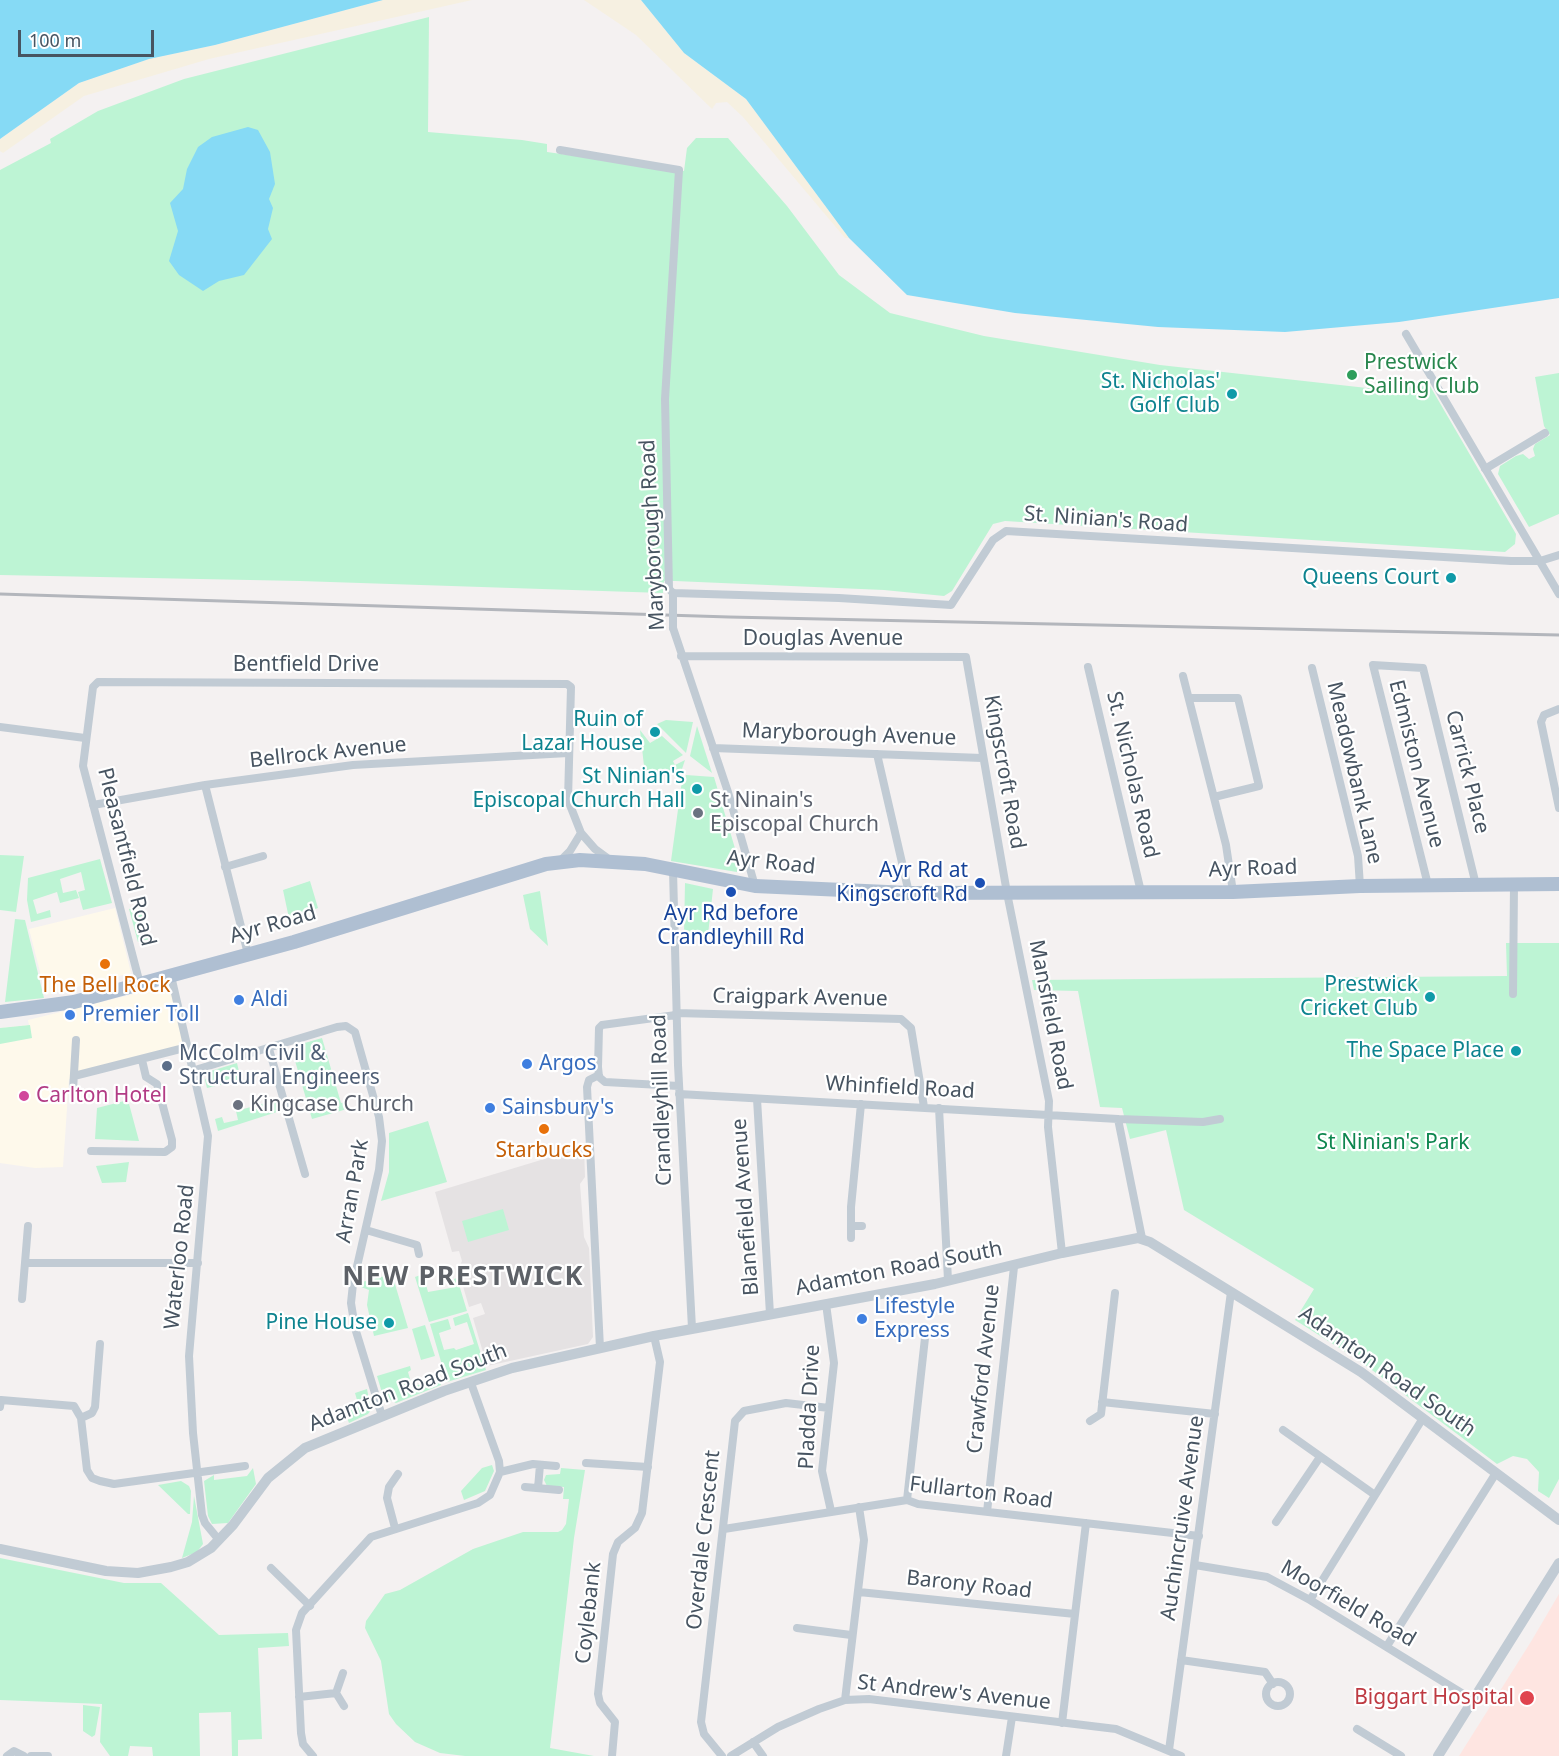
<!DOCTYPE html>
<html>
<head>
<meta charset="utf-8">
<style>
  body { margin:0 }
  #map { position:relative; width:1559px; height:1756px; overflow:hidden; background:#f4f1f1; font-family:"Noto Sans",sans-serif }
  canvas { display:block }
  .scale { position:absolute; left:18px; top:30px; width:136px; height:27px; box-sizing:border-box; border:3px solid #475461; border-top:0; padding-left:8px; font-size:18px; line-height:21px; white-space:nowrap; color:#475461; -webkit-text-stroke:4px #fff; paint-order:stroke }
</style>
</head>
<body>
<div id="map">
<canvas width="1559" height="1756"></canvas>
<div class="scale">100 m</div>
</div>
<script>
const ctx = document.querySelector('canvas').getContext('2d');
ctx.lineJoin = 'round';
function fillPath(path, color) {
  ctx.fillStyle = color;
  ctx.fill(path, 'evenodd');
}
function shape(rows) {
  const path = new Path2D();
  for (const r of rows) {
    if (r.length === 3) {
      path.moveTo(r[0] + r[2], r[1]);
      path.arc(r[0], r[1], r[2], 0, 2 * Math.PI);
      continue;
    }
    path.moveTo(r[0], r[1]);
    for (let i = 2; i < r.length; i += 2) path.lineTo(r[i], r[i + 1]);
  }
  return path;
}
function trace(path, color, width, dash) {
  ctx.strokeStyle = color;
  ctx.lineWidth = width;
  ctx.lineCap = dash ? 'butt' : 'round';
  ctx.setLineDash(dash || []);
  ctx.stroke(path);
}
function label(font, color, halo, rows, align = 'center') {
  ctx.font = font + ' "Noto Sans",sans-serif';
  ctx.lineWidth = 4.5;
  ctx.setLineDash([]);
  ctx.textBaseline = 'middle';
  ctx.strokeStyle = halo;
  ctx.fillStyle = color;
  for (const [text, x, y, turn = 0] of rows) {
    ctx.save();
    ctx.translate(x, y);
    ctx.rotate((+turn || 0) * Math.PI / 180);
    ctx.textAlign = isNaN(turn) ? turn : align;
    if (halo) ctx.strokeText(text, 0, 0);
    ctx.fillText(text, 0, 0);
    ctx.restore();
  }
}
fillPath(shape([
  [115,908,131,973,46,995,29,929],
  [170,985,184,1046,69,1079,63,1167,35,1168,0,1163,0,1028,29,1025,28,1020]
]), '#fef9eb');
fillPath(shape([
  [584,1147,585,1177,580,1184,584,1237,589,1248,593,1337,588,1344,487,1366,473,1318,485,1314,481,1303,469,1307,458,1269,462,1261,459,1251,452,1252,435,1192]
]), '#e5e2e3');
fillPath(shape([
  [1559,1594,1559,1756,1459,1756,1532,1640]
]), '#fee5e1');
fillPath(shape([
  [429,17,428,132,522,140,547,144,547,152,684,171,687,148,696,138,728,138,787,206,839,275,890,313,984,336,1160,365,1367,388,1430,386,1516,534,1515,544,1505,552,1005,521,993,524,952,591,944,596,884,590,675,581,664,581,663,593,300,581,0,575,0,170,51,143,50,139,98,111,184,79],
  [1559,373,1559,514,1529,527,1498,474,1500,466,1516,456,1523,454,1529,459,1535,456,1533,449,1535,444,1550,435,1544,426,1535,377],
  [666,720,693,722,686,753,657,724],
  [697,726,712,773,690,756],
  [640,730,650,743,662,736,683,755,673,761,675,765,685,760,681,772,645,775],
  [686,775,714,777,739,862,737,872,671,861,682,780,685,780],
  [0,855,24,856,16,912,0,910],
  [100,859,112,903,83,910,78,892,85,890,81,872,60,879,63,893,76,890,79,898,60,903,57,892,33,900,37,914,50,910,51,917,31,922,27,900,28,878],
  [310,881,318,908,297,916,290,923,283,890],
  [685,883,713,889,708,935,684,934],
  [540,891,548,946,530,929,523,895],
  [141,906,149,939,138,942,129,909],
  [15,919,25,920,44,998,5,1002],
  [1506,943,1559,943,1559,1479,1549,1498,1538,1491,1539,1472,1527,1459,1513,1456,1497,1464,1360,1361,1295,1320,1314,1289,1184,1210,1166,1130,1130,1139,1122,1108,1100,1107,1078,991,1034,990,1032,980,1507,976],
  [30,1025,32,1038,0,1044,0,1028],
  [322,1038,341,1103,345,1102,347,1109,312,1119,291,1047],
  [237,1063,241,1080,207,1088,205,1080,211,1071],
  [280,1099,283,1110,218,1131,215,1119,222,1117,224,1123,238,1120,236,1111],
  [128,1100,139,1141,95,1139,97,1108],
  [428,1121,447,1182,381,1201,389,1172,389,1133],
  [129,1162,126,1182,102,1183,96,1166],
  [503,1209,509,1230,468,1242,462,1221],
  [392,1274,408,1328,374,1336,367,1305,369,1290,361,1287,362,1282],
  [423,1274,428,1292,456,1287,454,1279,457,1278,467,1311,429,1322,415,1277],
  [468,1313,486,1370,447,1382,430,1324,448,1319,451,1329,439,1333,444,1350,454,1348,456,1350,474,1344,467,1322,455,1326,453,1318],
  [425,1325,435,1356,421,1360,412,1329],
  [410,1366,411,1370,408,1372,412,1386,440,1381,441,1385,396,1403,383,1396,377,1376],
  [367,1389,371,1410,368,1414,349,1423,345,1412,359,1407,355,1393],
  [492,1465,494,1471,485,1491,464,1500,461,1491,482,1468],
  [253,1468,256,1484,228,1523,212,1524,208,1516,204,1481,214,1475,214,1480,247,1476],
  [561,1468,585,1470,574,1538,550,1748,594,1756,465,1756,440,1753,415,1742,396,1724,389,1714,381,1661,365,1628,366,1621,385,1594,400,1590,473,1549,523,1532,558,1532,562,1530,566,1524,569,1499,563,1499,564,1487,547,1486,544,1480,546,1475,560,1474],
  [181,1481,189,1486,191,1491,190,1514,188,1514,158,1485],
  [194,1496,203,1544,197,1552,182,1558,192,1522],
  [0,1558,124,1583,161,1583,219,1635,288,1633,289,1646,258,1648,262,1739,238,1740,238,1756,232,1756,231,1712,199,1713,200,1756,153,1756,152,1747,130,1746,128,1756,110,1756,100,1742,102,1704,0,1700],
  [83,1705,100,1707,95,1735,92,1737,83,1731]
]), '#bdf4d4');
fillPath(shape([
  [383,0,472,0,209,59,84,96,3,153,0,151,0,139,79,83,149,59,215,45],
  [584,0,641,0,684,53,746,99,849,238,845,238,743,117,727,102,716,103,712,109,636,35]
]), '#f6f0e1');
fillPath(shape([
  [0,0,383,0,215,45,149,59,79,83,0,139],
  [641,0,1559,0,1559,298,1399,322,1285,332,1158,327,1015,313,907,295,849,238,746,99,684,53],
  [248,127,258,130,270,152,275,184,269,199,273,208,268,229,272,239,244,275,219,281,203,291,179,275,169,261,178,231,170,203,183,189,187,169,198,147,212,137]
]), '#86daf5');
trace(shape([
  [560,150,679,170,665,399,669,589,673,593,839,598,951,605,993,540,1006,531,1511,561,1540,561,1559,555],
  [1406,334,1559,594],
  [1485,469,1545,433],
  [673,628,728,792,755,886],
  [681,656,966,657,1007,893,1049,1101,1048,1127,1062,1253],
  [1088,667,1141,892],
  [1312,668,1358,856,1360,886],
  [1183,676,1226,845,1233,892],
  [1189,698,1238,698,1259,786,1214,797],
  [1559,709,1544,715,1541,722,1559,808],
  [0,727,85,738],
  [713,748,982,758],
  [877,754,909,893],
  [205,785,248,954],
  [93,805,205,785,353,765,568,753],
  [559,862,570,851,581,833],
  [225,867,263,856],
  [673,870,678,1065,692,1328],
  [1428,885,1373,665,1423,668,1476,885],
  [171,976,208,1136,189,1356,193,1433,202,1515,205,1523,219,1540],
  [140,984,83,766,93,687,98,682,567,684,571,687,568,800,581,833,595,849,610,860],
  [1513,994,1514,884],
  [676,1013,901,1019,911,1028,924,1107],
  [676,1015,602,1025,599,1028,598,1067,599,1077,605,1082,679,1086],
  [269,1049,305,1174],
  [195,1070,337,1027,346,1026,355,1032,379,1117,382,1141,379,1170,353,1284,351,1303,355,1328,382,1416],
  [599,1075,589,1080,587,1087,600,1348],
  [74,1076,188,1047],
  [73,1090,76,1040],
  [679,1094,1118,1119,1203,1122,1220,1119],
  [757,1099,770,1314],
  [939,1108,948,1280],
  [1118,1119,1142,1238],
  [91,1151,165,1152,172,1147,172,1140,157,1084,146,1077,142,1060],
  [851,1226,862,1226],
  [366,1230,417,1245,419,1254],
  [851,1238,851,1207,861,1104],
  [26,1263,198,1263],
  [22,1299,28,1226],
  [826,1304,834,1363,822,1471,831,1511],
  [1102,1402,1215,1414],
  [0,1407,1,1400,74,1406,81,1418,87,1470,92,1478,100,1481,114,1484,245,1466],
  [81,1418,92,1413,95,1407,100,1344],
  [1090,1421,1101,1414,1115,1293],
  [1283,1430,1375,1495],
  [586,1463,648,1467],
  [500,1472,533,1464,556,1466],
  [525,1487,559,1490],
  [538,1488,540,1465],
  [907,1500,925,1338],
  [987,1512,1014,1267],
  [1276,1522,1320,1457],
  [395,1528,387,1498,389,1487,398,1474],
  [724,1529,907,1500,918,1504,1199,1536],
  [1195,1565,1267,1577,1310,1600,1473,1700],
  [271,1568,310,1606],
  [859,1592,1075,1614],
  [1310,1600,1423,1418],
  [797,1628,851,1635],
  [1387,1646,1496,1473],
  [1181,1660,1265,1672,1273,1684],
  [1278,1694,12],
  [336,1693,344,1706],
  [299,1697,336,1693,343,1673],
  [845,1700,864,1540,859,1507],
  [1062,1723,1086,1523],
  [1357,1729,1401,1756],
  [753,1742,763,1756],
  [1169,1750,1231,1292],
  [7,1756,14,1751,24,1756],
  [31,1756,48,1756],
  [313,1756,303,1744,301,1733,296,1630,302,1613,371,1537,478,1503,490,1495,500,1472,499,1461,471,1383],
  [612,1756,615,1722,600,1703,598,1694,613,1554,618,1542,635,1528,642,1513,660,1362,654,1336],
  [722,1756,704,1734,701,1722,735,1421,744,1411,786,1403,829,1408],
  [731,1756,778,1727,819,1709,845,1700,869,1699,1116,1729,1181,1756],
  [1006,1756,1012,1717]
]), '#c1cbd4', 8);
trace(shape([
  [0,1549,106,1571,138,1573,171,1567,188,1562,211,1548,233,1525,268,1478,305,1448,444,1391,512,1368,654,1336,935,1284,1062,1253,1138,1238,1150,1242,1361,1372,1559,1520],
  [1438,1756,1559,1563]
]), '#c1cbd4', 10);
trace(shape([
  [0,1012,74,1002,294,942,546,864,580,860,645,864,755,886,909,893,1233,892,1360,886,1559,884]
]), '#afbfd2', 14);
trace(shape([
  [0,594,729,617,1559,635]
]), '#b3b6bc', 3);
trace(shape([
  [673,593,673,628]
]), '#c1cbd4', 8);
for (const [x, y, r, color] of [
  [1352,375,6,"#2e9e5b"],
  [1232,394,6,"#0f9aa8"],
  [1451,578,6,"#0f9aa8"],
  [655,732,6,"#0f9aa8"],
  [697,789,6,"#0f9aa8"],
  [698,813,6,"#6b7280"],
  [980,883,6,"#1a4fb4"],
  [731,892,6,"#1a4fb4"],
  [105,964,6,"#e8710a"],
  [1430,997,6,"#0f9aa8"],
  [239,1000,6,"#3f7fe0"],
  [70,1015,6,"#3f7fe0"],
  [1516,1051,6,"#0f9aa8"],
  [527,1064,6,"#3f7fe0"],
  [167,1066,6,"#5c6f8a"],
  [24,1096,6,"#d1479c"],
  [238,1105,6,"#6b7280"],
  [490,1108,6,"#3f7fe0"],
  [544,1129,6,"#e8710a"],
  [862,1319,6,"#3f7fe0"],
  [389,1323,6,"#0f9aa8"],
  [1527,1698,8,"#e0444e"]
]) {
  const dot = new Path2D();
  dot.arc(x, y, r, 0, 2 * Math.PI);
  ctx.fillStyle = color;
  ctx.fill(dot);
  trace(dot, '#fff', 2);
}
label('21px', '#27864d', '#fff', [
  ["Prestwick",1364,363],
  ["Sailing Club",1364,387]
], 'left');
label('21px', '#0d838f', '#fff', [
  ["St. Nicholas'",1220,382],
  ["Golf Club",1220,406],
  ["Queens Court",1439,578],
  ["Ruin of",643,720],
  ["Lazar House",643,744],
  ["St Ninian's",685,777],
  ["Episcopal Church Hall",685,801],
  ["Prestwick",1418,985],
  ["Cricket Club",1418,1009],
  ["The Space Place",1504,1051],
  ["Pine House",377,1323]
], 'right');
label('21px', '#475461', '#fff', [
  ["St. Ninian's Road",1106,520,4],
  ["Maryborough Road",653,535,-93],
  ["Douglas Avenue",823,639],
  ["Bentfield Drive",306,665],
  ["Maryborough Avenue",849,735,2],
  ["Bellrock Avenue",328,753,-6],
  ["Edmiston Avenue",1416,764,76],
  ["Kingscroft Road",1004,772,80],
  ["Carrick Place",1467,772,76],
  ["Meadowbank Lane",1354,773,77],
  ["St. Nicholas Road",1132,775,77],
  ["Pleasantfield Road",126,857,76],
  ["Ayr Road",771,863,6],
  ["Ayr Road",1253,869,-2],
  ["Ayr Road",273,925,-16],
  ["Craigpark Avenue",800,998,1],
  ["Mansfield Road",1050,1015,79],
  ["Whinfield Road",900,1088,3],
  ["Crandleyhill Road",662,1100,-92],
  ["Arran Park",353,1191,-80],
  ["Blanefield Avenue",746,1207,-94],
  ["Waterloo Road",180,1257,-84],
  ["Adamton Road South",899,1269,-11],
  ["Crawford Avenue",984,1369,-84],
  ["Adamton Road South",1387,1372,35],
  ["Adamton Road South",408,1388,-21],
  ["Pladda Drive",810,1407,-87],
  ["Fullarton Road",981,1493,7],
  ["Auchincruive Avenue",1183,1518,-82],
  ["Overdale Crescent",704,1540,-84],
  ["Barony Road",969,1585,6],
  ["Moorfield Road",1348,1604,30],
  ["Coylebank",589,1613,-84],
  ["St Andrew's Avenue",954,1693,6]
]);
label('21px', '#5b616d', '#fff', [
  ["St Ninain's",710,801],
  ["Episcopal Church",710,825],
  ["Kingcase Church",250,1105]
], 'left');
label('21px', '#164399', '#fff', [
  ["Ayr Rd at",968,871],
  ["Kingscroft Rd",968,895],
  ["Ayr Rd before",731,914,"center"],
  ["Crandleyhill Rd",731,938,"center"]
], 'right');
label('21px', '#c56008', '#fff', [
  ["The Bell Rock",105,986],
  ["Starbucks",544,1151]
]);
label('21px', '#366cbe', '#fff', [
  ["Aldi",251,1000],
  ["Premier Toll",82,1015],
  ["Argos",539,1064],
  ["Sainsbury's",502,1108],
  ["Lifestyle",874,1307],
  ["Express",874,1331]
], 'left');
label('21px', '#4e5e75', '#fff', [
  ["McColm Civil &",179,1054],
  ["Structural Engineers",179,1078]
], 'left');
label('21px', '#b23c85', '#fff', [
  ["Carlton Hotel",36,1096]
], 'left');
label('21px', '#0e864f', '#fff', [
  ["St Ninian's Park",1393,1143]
]);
label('21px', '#be3a42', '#fff', [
  ["Biggart Hospital",1514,1698]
], 'right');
ctx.letterSpacing = '1.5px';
label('bold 27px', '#5d6167', '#fff', [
  ["NEW PRESTWICK",463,1277]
]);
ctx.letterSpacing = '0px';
</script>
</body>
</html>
